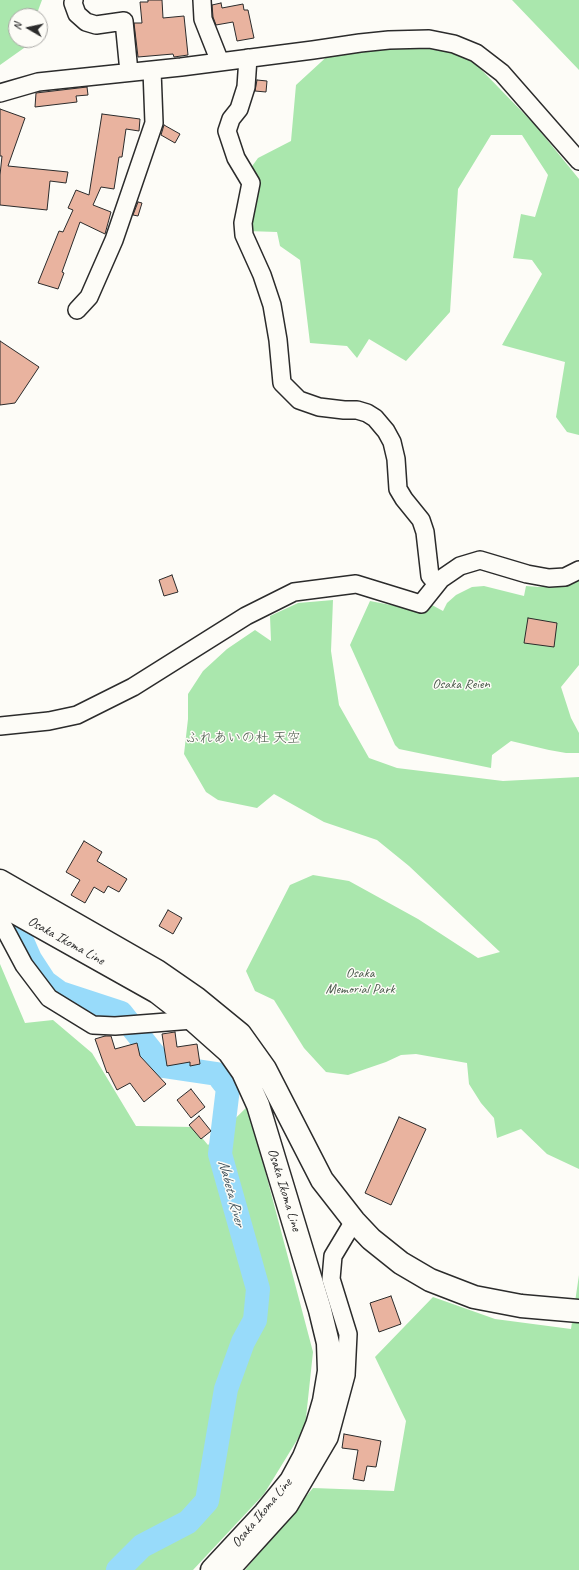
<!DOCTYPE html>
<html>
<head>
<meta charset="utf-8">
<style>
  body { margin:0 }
  #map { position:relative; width:579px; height:1570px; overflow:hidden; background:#fdfcf7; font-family:Caveat,sans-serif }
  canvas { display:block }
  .north { position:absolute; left:8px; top:8px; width:40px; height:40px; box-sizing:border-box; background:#fdfcf7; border:1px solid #a9a8a5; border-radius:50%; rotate:279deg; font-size:11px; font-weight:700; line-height:16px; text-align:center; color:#2b2b2b }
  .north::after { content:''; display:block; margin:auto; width:14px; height:18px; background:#2b2b2b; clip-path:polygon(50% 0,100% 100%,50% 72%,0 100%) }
</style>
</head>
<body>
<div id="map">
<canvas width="579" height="1570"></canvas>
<div class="north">N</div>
</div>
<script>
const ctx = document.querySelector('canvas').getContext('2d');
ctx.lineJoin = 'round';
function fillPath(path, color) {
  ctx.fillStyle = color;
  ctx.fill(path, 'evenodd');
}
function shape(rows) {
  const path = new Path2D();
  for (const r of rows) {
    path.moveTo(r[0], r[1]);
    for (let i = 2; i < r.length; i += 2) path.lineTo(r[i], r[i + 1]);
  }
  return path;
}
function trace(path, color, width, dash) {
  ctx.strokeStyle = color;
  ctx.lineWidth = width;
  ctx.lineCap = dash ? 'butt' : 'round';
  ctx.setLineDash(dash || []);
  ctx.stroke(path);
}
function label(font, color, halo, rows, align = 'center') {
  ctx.font = font + ' Caveat,"Klee One",sans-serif';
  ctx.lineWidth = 3;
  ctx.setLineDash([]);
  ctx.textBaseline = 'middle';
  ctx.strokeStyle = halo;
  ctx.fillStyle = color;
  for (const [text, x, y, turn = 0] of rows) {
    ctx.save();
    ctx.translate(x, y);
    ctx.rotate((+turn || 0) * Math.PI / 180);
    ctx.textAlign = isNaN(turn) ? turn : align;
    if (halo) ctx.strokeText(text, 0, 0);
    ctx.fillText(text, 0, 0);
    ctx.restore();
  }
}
fillPath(shape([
  [0,0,42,0,36,16,16,16,16,40,27,40,24,48,0,65],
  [512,0,579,0,579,70],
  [412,46,467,55,535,125,579,179,579,435,567,432,556,417,565,362,502,345,542,274,532,260,513,258,521,214,535,217,548,175,522,135,491,135,458,189,450,312,406,361,369,339,357,358,347,346,310,343,300,260,280,246,277,232,247,231,250,169,258,158,291,141,296,85,333,51],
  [579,580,579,665,561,687,571,718,579,733,579,753,566,753,549,750,511,741,492,755,491,768,399,749,395,745,350,645,370,601,427,612,432,605,443,611,447,603,456,595,472,587,484,586,524,596,526,586,539,587,558,586],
  [333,600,331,651,339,705,369,758,397,768,503,781,579,777,579,1169,547,1154,521,1129,497,1138,494,1118,481,1103,469,1084,467,1063,416,1054,401,1055,386,1062,348,1075,326,1072,304,1048,274,1000,255,991,246,971,290,885,313,875,349,881,418,919,478,958,500,952,409,866,377,840,324,822,274,794,257,808,218,800,206,792,184,754,188,719,188,694,203,671,227,649,255,630,271,641,270,616,298,603],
  [0,964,25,1023,53,1020,92,1053,136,1126,193,1127,208,1145,248,1106,313,1352,305,1427,264,1494,193,1570,0,1570],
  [579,1275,579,1570,245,1570,313,1488,394,1491,406,1421,375,1357,433,1297,495,1319,571,1329]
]), '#aae7ad');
trace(shape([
  [2,895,30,959,45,982,60,993,121,1013,163,1066,217,1074,228,1088,220,1154,258,1289,255,1320,243,1342,226,1389,207,1501,188,1522,142,1546,118,1570]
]), '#98dbfa', 24);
const building = shape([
  [148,0,162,0,163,18,184,16,188,55,174,57,173,54,138,57,134,23,142,23,140,2,148,2,148,0],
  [221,3,222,8,243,4,244,10,248,10,254,38,237,41,233,22,216,25,213,17,212,5,221,3],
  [257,80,267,81,266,92,255,91,257,80],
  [87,87,88,95,76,96,77,102,35,107,36,93,87,87],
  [0,109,25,118,8,166,68,172,66,183,50,181,47,210,0,205,0,175,2,156,0,156,0,109],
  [102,114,140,119,139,131,126,129,122,157,119,157,114,189,101,187,93,205,111,212,105,234,80,222,62,272,64,273,58,289,38,283,59,231,63,232,73,210,68,208,76,190,89,195,102,114],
  [164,125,180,134,175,143,161,135,164,125],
  [138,202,142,203,138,216,133,215,138,202],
  [0,341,39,367,15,403,0,405,0,341],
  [172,575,178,592,164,596,159,580,172,575],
  [528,618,557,623,554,647,524,643,528,618],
  [84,841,102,852,97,861,127,879,119,892,108,886,104,893,94,887,85,903,71,895,80,880,66,872,84,841],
  [168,910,182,918,173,934,159,926,168,910],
  [175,1032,177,1047,197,1044,200,1064,190,1066,190,1062,167,1066,162,1034,175,1032],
  [105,1036,111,1036,115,1049,137,1043,140,1056,166,1084,144,1102,130,1083,117,1090,108,1072,107,1073,95,1039,105,1036],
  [191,1089,205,1107,191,1118,177,1100,191,1089],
  [199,1116,211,1131,201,1139,189,1125,199,1116],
  [399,1117,426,1129,391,1205,365,1193,399,1117],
  [391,1296,401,1324,379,1332,370,1303,391,1296],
  [344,1434,381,1441,376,1467,367,1466,364,1481,353,1479,358,1450,342,1448,344,1434]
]);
fillPath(building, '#e9b39f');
trace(building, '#2b2b2b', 1);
const minor = shape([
  [74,0,73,3,77,14,86,22,96,25,124,21,129,72],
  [202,0,203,19,220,62],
  [248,58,246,87,239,109,231,119,227,131,236,158,251,183,243,223,244,235,262,275,272,305,278,340,282,383,299,400,319,407,344,410,357,410,367,413,375,418,386,431,392,442,396,459,398,489,404,499,421,520,425,532,430,576,437,584],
  [0,93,38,82,181,67,313,50,360,43,389,40,429,39,454,44,476,53,502,73,579,161],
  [77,310,89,297,114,240,154,123,152,70],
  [0,726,49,721,77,715,133,687,246,616,294,592,356,584,421,604,441,579,460,566,480,560,527,574,549,578,565,577,579,570],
  [0,920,24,965,49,998,93,1025,115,1026,193,1020],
  [231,1570,289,1506,329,1438,346,1375,348,1334,331,1279,333,1256,354,1221]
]);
const major = shape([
  [0,881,157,971,196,998,240,1034,265,1069,322,1180,354,1221,371,1239,401,1263,430,1280,474,1297,521,1306,579,1311],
  [0,904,157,992,193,1020,229,1052,243,1072,258,1105,320,1310,328,1343,329,1371,324,1401,317,1425,304,1457,291,1481,265,1513,212,1570]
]);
trace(minor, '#2b2b2b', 20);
trace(major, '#2b2b2b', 25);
trace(minor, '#fdfcf7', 17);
trace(major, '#fdfcf7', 22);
label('14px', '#4b5a4c', '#fdfcf7', [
  ["Osaka Reien",461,684],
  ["ふれあいの杜 天空",243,738],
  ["Osaka",360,973],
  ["Memorial Park",360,989]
]);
label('14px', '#2b2b2b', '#fdfcf7', [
  ["Osaka Ikoma Line",66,941,29],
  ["Osaka Ikoma Line",284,1190,73],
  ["Osaka Ikoma Line",262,1513,-50]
]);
label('italic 15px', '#46575f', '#fdfcf7', [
  ["Nabeta River",231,1193,75]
]);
</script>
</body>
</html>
